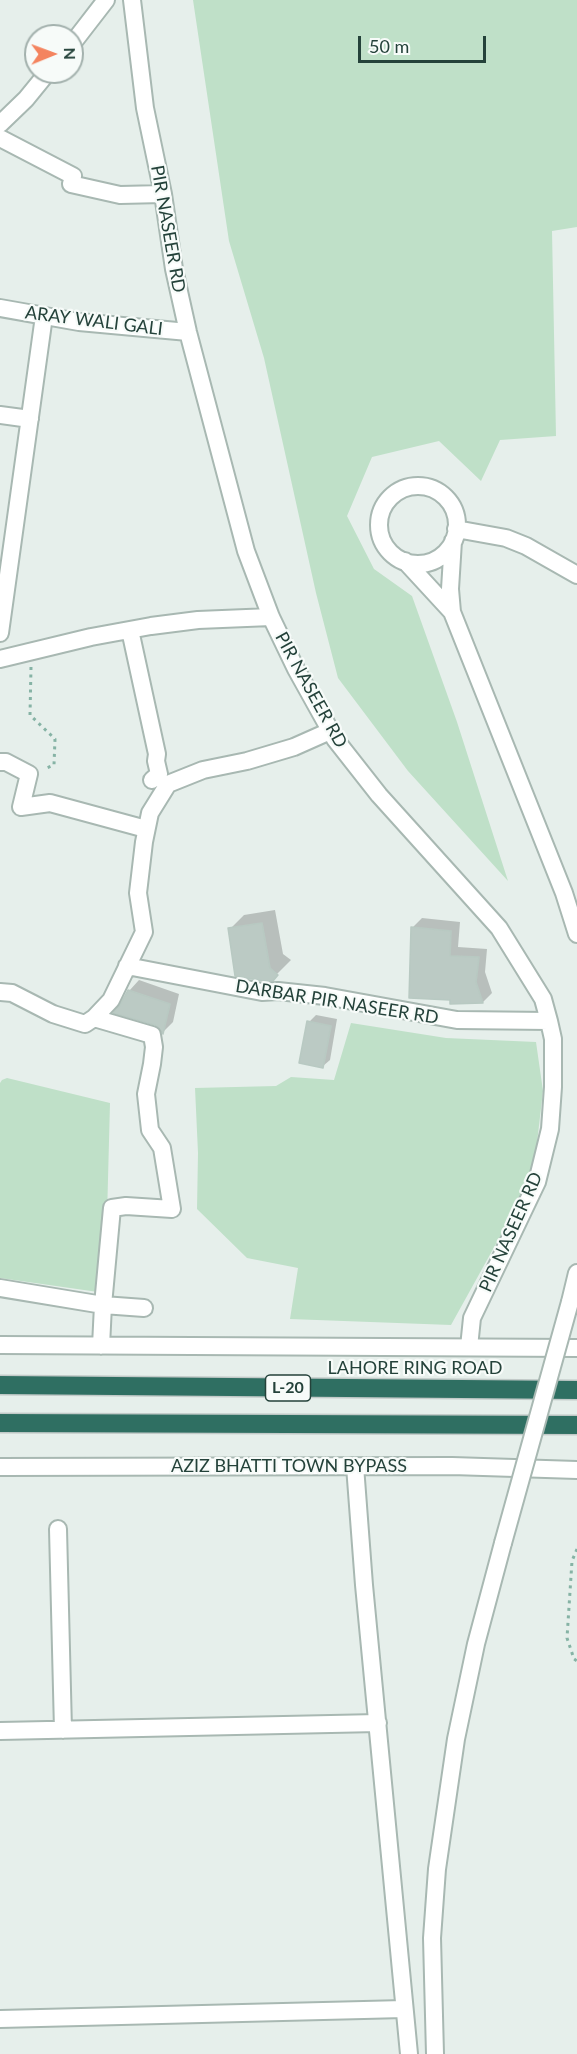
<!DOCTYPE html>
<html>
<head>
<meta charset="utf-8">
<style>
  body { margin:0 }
  #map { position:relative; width:577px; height:2054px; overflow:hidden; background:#e6efeb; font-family:Lato,sans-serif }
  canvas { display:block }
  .north { position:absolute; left:24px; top:24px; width:60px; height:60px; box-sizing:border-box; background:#f7fbf9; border:2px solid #a3b1ad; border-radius:50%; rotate:89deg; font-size:16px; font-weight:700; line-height:24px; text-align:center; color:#24423a }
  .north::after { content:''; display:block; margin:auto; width:21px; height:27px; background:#f4845f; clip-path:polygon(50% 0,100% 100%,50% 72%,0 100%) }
  .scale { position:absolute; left:358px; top:36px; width:128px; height:27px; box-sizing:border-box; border:3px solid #24423a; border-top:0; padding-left:8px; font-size:18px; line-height:21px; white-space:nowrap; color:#24423a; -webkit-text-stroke:4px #f7fbf9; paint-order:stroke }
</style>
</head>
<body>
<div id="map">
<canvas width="577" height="2054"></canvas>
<div class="north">N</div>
<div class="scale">50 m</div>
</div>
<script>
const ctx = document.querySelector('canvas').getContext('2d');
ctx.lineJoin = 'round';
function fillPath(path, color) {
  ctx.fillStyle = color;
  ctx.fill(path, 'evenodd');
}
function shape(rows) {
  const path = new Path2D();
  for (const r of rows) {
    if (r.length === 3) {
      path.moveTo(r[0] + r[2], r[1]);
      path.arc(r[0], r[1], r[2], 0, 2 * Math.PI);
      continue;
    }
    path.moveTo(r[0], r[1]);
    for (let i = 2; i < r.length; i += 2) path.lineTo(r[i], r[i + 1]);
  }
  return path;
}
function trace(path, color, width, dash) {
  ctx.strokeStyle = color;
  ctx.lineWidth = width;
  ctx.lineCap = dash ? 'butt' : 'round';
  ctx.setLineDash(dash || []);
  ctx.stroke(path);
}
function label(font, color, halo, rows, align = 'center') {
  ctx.font = font + ' Lato,sans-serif';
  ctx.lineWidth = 4.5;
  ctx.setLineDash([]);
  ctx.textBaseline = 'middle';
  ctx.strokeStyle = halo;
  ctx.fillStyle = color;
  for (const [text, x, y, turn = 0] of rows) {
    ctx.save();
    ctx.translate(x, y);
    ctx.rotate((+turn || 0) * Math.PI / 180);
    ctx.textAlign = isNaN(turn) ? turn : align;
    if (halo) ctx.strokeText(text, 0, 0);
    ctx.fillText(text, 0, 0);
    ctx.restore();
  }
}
fillPath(shape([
  [193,0,577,0,577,227,552,231,556,436,500,440,481,481,439,441,372,457,347,516,374,569,412,596,457,722,508,881,408,771,338,678,316,593,264,358,229,241],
  [351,1023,446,1038,536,1042,543,1091,533,1177,451,1325,290,1319,298,1268,247,1258,197,1209,198,1153,195,1088,276,1086,291,1077,334,1080],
  [7,1078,110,1103,105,1293,0,1278,0,1083,2,1080]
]), '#bfe0c8');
fillPath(shape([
  [275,910,283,954,291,960,272,979,230,929,244,915],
  [422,918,460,922,458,947,487,949,485,972,492,993,483,1002,413,927],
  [139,980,179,994,173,1022,163,1032,129,991],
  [316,1015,337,1019,330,1060,323,1066,309,1022]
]), '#0003');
const building = shape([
  [262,923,270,968,278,975,273,981,263,981,235,976,228,928,262,923],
  [411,927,451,931,450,956,479,957,476,982,483,1003,450,1004,450,1000,409,998,411,927],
  [128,990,170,1004,163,1034,160,1029,155,1025,113,1013,120,1005,128,990],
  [307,1021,331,1026,323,1068,299,1063,307,1021]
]);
fillPath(building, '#bbcac4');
trace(building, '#b8c9c2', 1.5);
const minor = shape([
  [132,0,145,108,163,194,174,269,188,332,246,551,271,617,296,669,335,739,379,795,499,928,543,999,549,1021,553,1039,553,1087,550,1129,537,1182,472,1318,469,1347],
  [72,44,106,0],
  [0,124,26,99,48,72],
  [0,138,73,176,71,184,120,195,163,194],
  [0,308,79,322,188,332],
  [0,415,30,419],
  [418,525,39],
  [456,529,506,538,526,546,577,575],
  [453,541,450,589,452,612,564,893,577,934],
  [405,561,452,612],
  [130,630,157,754,156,761,159,774,152,780],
  [0,633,44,316],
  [0,659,91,637,151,626,198,620,271,617],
  [0,762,6,762,29,774,21,807,50,803,146,829],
  [127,966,262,992,278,991,325,996,457,1020,549,1021],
  [0,992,12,993,53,1014,85,1024,94,1018,111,1000,144,932,138,893,144,842,150,813,168,784,203,770,247,761,294,747,330,731],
  [94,1018,152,1035,154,1047,152,1064,146,1094,150,1130,162,1148,172,1209,126,1206,112,1208,103,1305,101,1346],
  [0,1288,103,1305,144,1308],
  [570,1302,577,1273],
  [0,1345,577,1348],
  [355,1466,364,1585,409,2054],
  [0,1467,452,1466,577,1470],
  [58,1529,63,1730],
  [0,1731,378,1723],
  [0,2019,404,2009],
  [435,2054,432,1938,437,1869,456,1739,476,1644,503,1543]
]);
const highway = shape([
  [0,1385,577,1390],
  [0,1423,577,1425]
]);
trace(minor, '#a8b8b2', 20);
trace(highway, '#c2cac8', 21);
trace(shape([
  [31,667,30,715,55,739,54,765,44,769],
  [577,1549,572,1561,567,1638,574,1659,577,1661]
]), '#86b3a5', 3, [3, 4.5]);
trace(minor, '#fff', 16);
trace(highway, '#2f6f62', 18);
const minorBridge = shape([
  [503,1543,570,1302]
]);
trace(minorBridge, '#a8b8b2', 20, []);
trace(minorBridge, '#fff', 16);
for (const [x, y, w] of [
  [288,1388,45]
]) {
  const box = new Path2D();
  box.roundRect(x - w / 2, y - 13, w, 26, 4.5);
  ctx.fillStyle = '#f7fbf9';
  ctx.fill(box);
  trace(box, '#24423a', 1.5);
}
label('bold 16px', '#24423a', null, [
  ["L-20",288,1388]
]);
label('18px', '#24423a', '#f7fbf9', [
  ["PIR NASEER RD",168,229,80],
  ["ARAY WALI GALI",94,321,7],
  ["PIR NASEER RD",311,690,61],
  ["DARBAR PIR NASEER RD",337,1002,9],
  ["PIR NASEER RD",511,1232,-66],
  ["LAHORE RING ROAD",415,1368],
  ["AZIZ BHATTI TOWN BYPASS",289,1466]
]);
</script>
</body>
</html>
